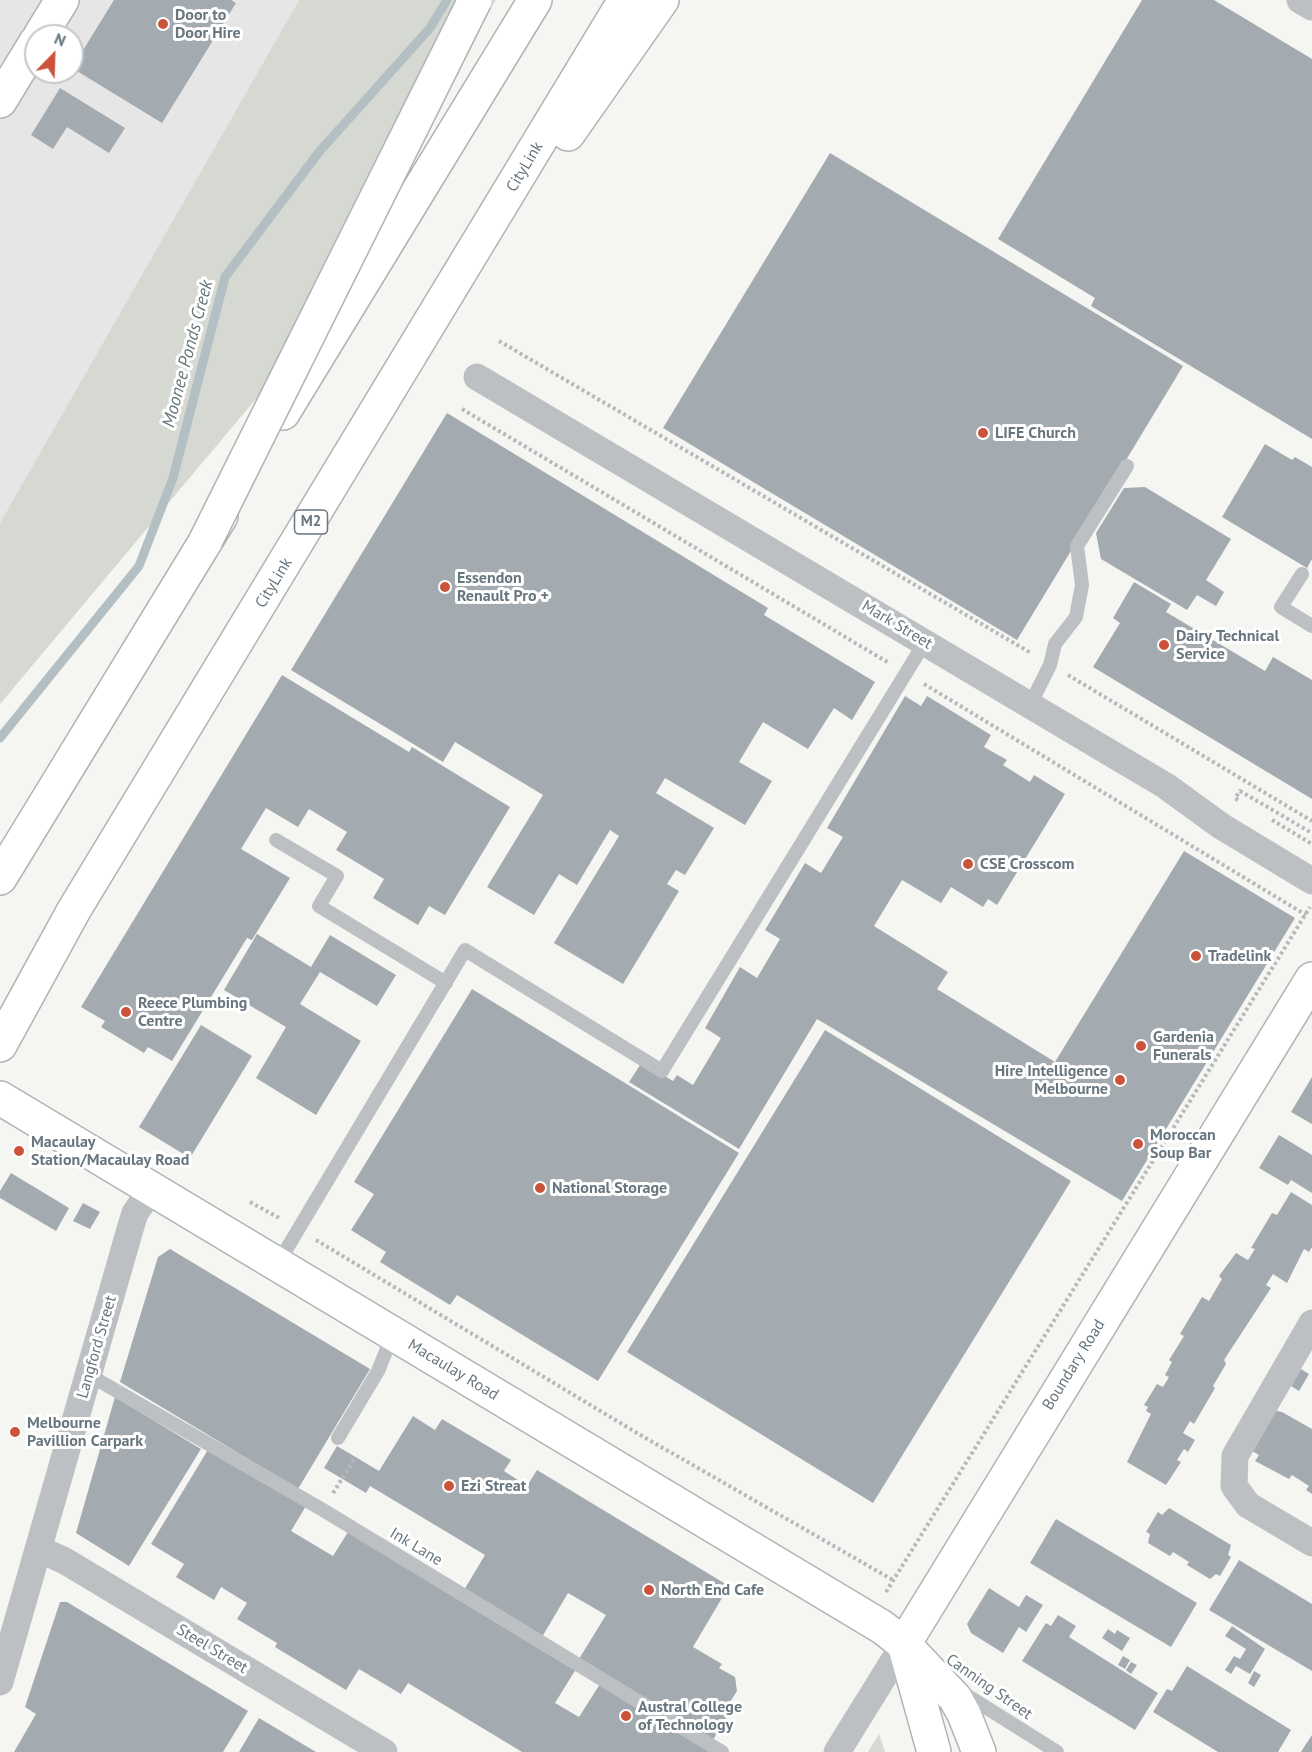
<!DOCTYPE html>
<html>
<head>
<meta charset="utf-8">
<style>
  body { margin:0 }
  #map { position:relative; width:1312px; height:1752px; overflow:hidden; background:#f5f5f2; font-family:"PT Sans",sans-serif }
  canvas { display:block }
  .north { position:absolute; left:24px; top:24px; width:60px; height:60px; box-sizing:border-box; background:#fff; border:2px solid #c3c8cc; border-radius:50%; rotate:23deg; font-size:16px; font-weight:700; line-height:24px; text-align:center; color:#68767f }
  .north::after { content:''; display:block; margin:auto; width:21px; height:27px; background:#cb533c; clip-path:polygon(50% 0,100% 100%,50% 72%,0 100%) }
</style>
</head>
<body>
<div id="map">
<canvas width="1312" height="1752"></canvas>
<div class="north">N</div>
</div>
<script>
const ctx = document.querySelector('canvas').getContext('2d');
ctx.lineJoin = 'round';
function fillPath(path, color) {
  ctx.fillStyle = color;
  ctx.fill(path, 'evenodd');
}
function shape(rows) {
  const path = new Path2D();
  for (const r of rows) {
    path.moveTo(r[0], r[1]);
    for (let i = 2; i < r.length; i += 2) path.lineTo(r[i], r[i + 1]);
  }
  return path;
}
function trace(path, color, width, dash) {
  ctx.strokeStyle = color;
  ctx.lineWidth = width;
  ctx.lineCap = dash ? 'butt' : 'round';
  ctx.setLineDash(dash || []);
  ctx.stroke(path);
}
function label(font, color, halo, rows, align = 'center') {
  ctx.font = font + ' "PT Sans",sans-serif';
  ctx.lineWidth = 6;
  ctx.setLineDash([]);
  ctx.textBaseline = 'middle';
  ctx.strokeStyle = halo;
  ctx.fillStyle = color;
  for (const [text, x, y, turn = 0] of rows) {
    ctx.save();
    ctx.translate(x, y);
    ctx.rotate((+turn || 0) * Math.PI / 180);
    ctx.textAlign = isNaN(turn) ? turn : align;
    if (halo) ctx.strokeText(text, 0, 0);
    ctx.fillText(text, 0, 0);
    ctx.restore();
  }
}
fillPath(shape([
  [0,0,299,0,0,523],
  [36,36,72,36,72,72,36,72]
]), '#e5e6e5');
fillPath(shape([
  [299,0,496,0,270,382,0,704,0,523],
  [879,1734,885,1752,868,1752]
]), '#d5d9d2');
trace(shape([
  [0,738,139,566,173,478,225,277,319,152,430,28,447,0]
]), '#b3bfc2', 9);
fillPath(shape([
  [114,0,231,0,236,3,162,123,72,68],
  [1142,0,1214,0,1312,59,1312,439,1091,306,1095,298,998,239],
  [60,88,125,128,109,153,67,127,53,149,31,135],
  [830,153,1183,366,1017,640,663,428],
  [447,413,768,608,764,615,875,682,852,720,834,708,808,749,763,722,739,762,772,781,745,825,665,778,656,793,714,828,685,875,676,870,667,884,679,891,623,984,554,943,619,836,610,830,577,885,559,874,534,915,487,887,543,795,455,742,443,762,291,670],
  [1265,444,1292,460,1295,457,1312,467,1312,559,1307,568,1222,517],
  [1145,487,1231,539,1206,580,1224,592,1216,606,1197,595,1187,610,1101,559,1096,533,1124,488],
  [1134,582,1171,604,1166,612,1265,671,1273,657,1312,680,1312,799,1093,667,1120,623,1113,618],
  [282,675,409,752,412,747,510,807,445,915,429,906,418,925,373,898,384,879,336,850,347,832,309,809,298,827,266,808,241,849,290,878,252,940,247,938,172,1061,148,1047,144,1053,101,1027,105,1021,81,1007],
  [905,696,921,706,927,696,991,735,984,747,1007,760,1003,765,1030,782,1034,775,1065,794,997,905,988,899,983,907,951,887,941,903,902,880,874,926,948,972,937,989,1055,1062,1184,851,1295,918,1122,1201,817,1019,739,1149,629,1082,642,1062,673,1081,677,1075,693,1085,721,1038,705,1028,740,967,757,978,780,939,765,930,805,863,821,873,843,837,827,828],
  [257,934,311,967,330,935,396,975,377,1006,320,972,300,1004,361,1041,316,1115,256,1078,286,1027,224,990],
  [472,989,739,1153,598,1381,457,1295,450,1305,380,1262,386,1252,351,1230,374,1194,354,1182],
  [201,1025,252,1056,190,1158,139,1127],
  [825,1030,1071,1181,873,1503,627,1352],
  [1312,1077,1312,1124,1291,1112],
  [1279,1135,1312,1155,1312,1193,1291,1180,1288,1185,1259,1168],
  [11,1173,69,1208,56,1231,0,1198,0,1191],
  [1291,1192,1312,1205,1312,1247,1309,1252,1304,1249,1287,1283,1273,1274,1266,1285,1271,1288,1224,1360,1226,1364,1213,1386,1215,1388,1194,1424,1190,1421,1183,1433,1195,1440,1188,1452,1184,1449,1177,1460,1181,1462,1166,1485,1127,1462,1151,1414,1146,1411,1148,1407,1144,1405,1157,1384,1163,1387,1169,1377,1165,1375,1172,1362,1169,1360,1184,1336,1180,1334,1202,1297,1209,1301,1222,1279,1219,1276,1236,1253,1248,1260,1255,1249,1251,1248,1272,1213,1277,1215],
  [83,1203,100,1212,90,1229,73,1221],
  [170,1249,370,1369,298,1489,120,1382,158,1257],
  [1301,1369,1309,1374,1299,1391,1291,1386],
  [115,1397,201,1449,129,1566,76,1533],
  [1272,1410,1282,1412,1312,1429,1312,1494,1306,1490,1309,1486,1292,1475,1289,1479,1255,1461,1259,1455,1252,1451],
  [413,1416,435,1430,442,1419,511,1460,504,1471,527,1486,537,1470,729,1586,693,1647,722,1664,719,1668,735,1677,737,1691,728,1705,732,1708,713,1740,579,1659,606,1615,568,1593,542,1637,464,1590,485,1555,370,1486,366,1493,324,1468,337,1446,379,1471],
  [209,1448,306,1506,291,1531,333,1556,348,1532,576,1669,555,1703,579,1717,600,1684,712,1752,522,1752,408,1683,401,1694,359,1669,346,1690,275,1647,277,1643,237,1619,247,1603,221,1587,214,1600,176,1577,184,1564,151,1544],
  [1169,1508,1231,1545,1228,1555,1231,1557,1220,1576,1216,1574,1210,1579,1187,1565,1189,1562,1173,1552,1170,1556,1148,1543,1150,1534,1146,1532,1158,1512,1162,1515],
  [1056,1519,1197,1603,1171,1647,1030,1563],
  [1239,1560,1312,1604,1312,1671,1209,1610],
  [989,1588,1019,1607,1026,1595,1043,1605,1026,1632,1019,1627,1003,1653,971,1633,967,1624],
  [60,1602,67,1602,248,1711,223,1752,14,1752,36,1714,25,1707],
  [1058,1615,1076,1626,1069,1637,1158,1693,1135,1730,1022,1661,1046,1623,1051,1626],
  [1232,1626,1265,1649,1250,1674,1236,1666,1231,1674,1225,1670,1234,1656,1240,1659,1246,1649,1225,1636],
  [1108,1629,1115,1634,1117,1630,1130,1638,1122,1651,1102,1638],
  [1123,1656,1130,1660,1125,1669,1118,1665],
  [1131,1662,1137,1665,1131,1674,1126,1670],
  [1187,1666,1291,1730,1278,1752,1218,1752,1153,1712,1167,1689,1172,1691],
  [1254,1671,1261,1675,1254,1687,1248,1683],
  [259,1718,316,1752,239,1752],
  [1312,1735,1312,1752,1301,1752,1306,1744]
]), '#a4abb0');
const secondary = shape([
  [40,36,62,0],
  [0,101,36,42],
  [0,1098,882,1627,904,1644,955,1698,964,1714,979,1752],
  [904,1644,1312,979],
  [904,1644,934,1752]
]);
const highway = shape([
  [568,134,662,0],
  [283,413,535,0],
  [0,878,221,516],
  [0,1045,74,910,625,0]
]);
trace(secondary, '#afb4b7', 36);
trace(highway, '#b0b3b6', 36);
trace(shape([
  [499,341,1031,653],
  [462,409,889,663],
  [1068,675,1312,821],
  [924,684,1306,915],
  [1238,800,1235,798,1240,791,1312,833],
  [1272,820,1312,844],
  [250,1202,281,1219],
  [316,1240,637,1433,893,1580],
  [333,1493,355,1458],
  [886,1592,1310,907]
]), '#b6b9bb', 4, [3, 3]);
trace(shape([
  [1302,574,1281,607,1312,626],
  [1030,705,1050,665,1055,644,1076,617,1082,585,1077,546,1127,466],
  [276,840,337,876,319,906,446,983],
  [277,1265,465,950,662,1071,925,642],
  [89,1375,323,1510,722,1752],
  [338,1438,378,1371,393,1334],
  [963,1693,1057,1752]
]), '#bcc0c3', 14);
trace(shape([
  [1300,0,1312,7],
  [477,377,1166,786,1221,826,1312,881],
  [1312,1323,1235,1456,1234,1486,1248,1505,1312,1543],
  [39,1549,65,1561,384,1752],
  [0,1682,131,1226,135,1213,152,1189],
  [837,1752,904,1644]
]), '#bcc0c3', 27);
trace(secondary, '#fff', 33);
trace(highway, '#fff', 33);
const highwayBridge = shape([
  [206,540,475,0]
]);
trace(highwayBridge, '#b0b3b6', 36, []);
trace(highwayBridge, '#fff', 33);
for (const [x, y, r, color] of [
  [163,24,6,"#cb533c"],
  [983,433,6,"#cb533c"],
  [445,587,6,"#cb533c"],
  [1164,645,6,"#cb533c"],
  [968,864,6,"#cb533c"],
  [1196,956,6,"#cb533c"],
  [126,1012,6,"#cb533c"],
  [1141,1046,6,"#cb533c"],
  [1120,1080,6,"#cb533c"],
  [1138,1144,6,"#cb533c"],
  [19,1151,6,"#cb533c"],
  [540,1188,6,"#cb533c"],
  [15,1432,6,"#cb533c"],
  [449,1486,6,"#cb533c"],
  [649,1590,6,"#cb533c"],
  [626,1716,6,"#cb533c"]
]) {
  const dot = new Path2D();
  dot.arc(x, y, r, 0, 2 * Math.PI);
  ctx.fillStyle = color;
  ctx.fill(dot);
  trace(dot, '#fff', 2);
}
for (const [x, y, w] of [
  [311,522,33]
]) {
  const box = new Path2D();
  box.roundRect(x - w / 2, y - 12, w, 24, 4.5);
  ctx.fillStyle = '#fff';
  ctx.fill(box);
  trace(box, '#68767f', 1.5);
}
label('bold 15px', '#68767f', null, [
  ["M2",311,522]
]);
label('bold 16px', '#68767f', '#fff', [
  ["Door to",175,15],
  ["Door Hire",175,33],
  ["LIFE Church",995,433],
  ["Essendon",457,578],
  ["Renault Pro +",457,596],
  ["Dairy Technical",1176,636],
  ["Service",1176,654],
  ["CSE Crosscom",980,864],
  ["Tradelink",1208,956],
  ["Reece Plumbing",138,1003],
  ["Centre",138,1021],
  ["Gardenia",1153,1037],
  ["Funerals",1153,1055],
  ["Hire Intelligence",1108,1071,"right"],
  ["Melbourne",1108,1089,"right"],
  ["Moroccan",1150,1135],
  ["Soup Bar",1150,1153],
  ["Macaulay",31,1142],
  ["Station/Macaulay Road",31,1160],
  ["National Storage",552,1188],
  ["Melbourne",27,1423],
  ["Pavillion Carpark",27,1441],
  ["Ezi Streat",461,1486],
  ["North End Cafe",661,1590],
  ["Austral College",638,1707],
  ["of Technology",638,1725]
], 'left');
label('16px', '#68767f', '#fff', [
  ["CityLink",525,167,-59],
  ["CityLink",274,583,-59],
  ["Mark Street",897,625,31],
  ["Langford Street",97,1347,-74],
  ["Boundary Road",1074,1365,-58],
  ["Macaulay Road",453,1370,31],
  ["Ink Lane",416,1547,31],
  ["Steel Street",212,1649,31],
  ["Canning Street",989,1687,35]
]);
label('italic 18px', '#63777b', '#fff', [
  ["Moonee Ponds Creek",188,354,-75]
]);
</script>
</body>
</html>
